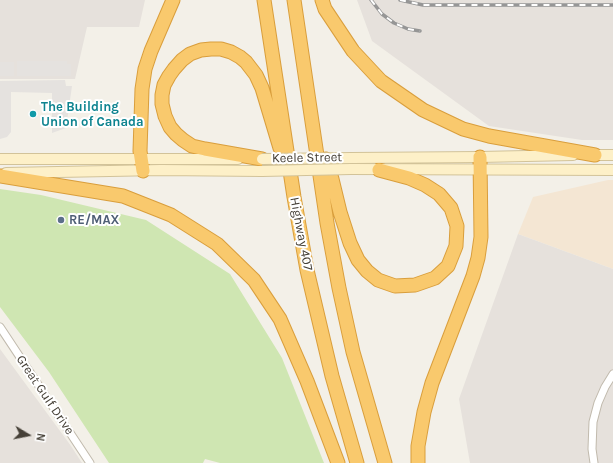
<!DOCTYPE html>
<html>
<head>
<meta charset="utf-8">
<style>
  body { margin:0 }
  #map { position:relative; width:613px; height:463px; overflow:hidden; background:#f3f0e8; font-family:Karla,sans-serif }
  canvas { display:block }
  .north { position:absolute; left:8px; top:415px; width:40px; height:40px; -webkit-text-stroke:3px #fff; paint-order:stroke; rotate:100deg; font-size:11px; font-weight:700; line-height:16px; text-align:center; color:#464037 }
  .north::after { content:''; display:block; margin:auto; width:14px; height:18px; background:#464037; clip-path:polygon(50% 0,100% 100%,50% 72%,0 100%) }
</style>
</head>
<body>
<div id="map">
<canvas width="613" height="463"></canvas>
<div class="north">N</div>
</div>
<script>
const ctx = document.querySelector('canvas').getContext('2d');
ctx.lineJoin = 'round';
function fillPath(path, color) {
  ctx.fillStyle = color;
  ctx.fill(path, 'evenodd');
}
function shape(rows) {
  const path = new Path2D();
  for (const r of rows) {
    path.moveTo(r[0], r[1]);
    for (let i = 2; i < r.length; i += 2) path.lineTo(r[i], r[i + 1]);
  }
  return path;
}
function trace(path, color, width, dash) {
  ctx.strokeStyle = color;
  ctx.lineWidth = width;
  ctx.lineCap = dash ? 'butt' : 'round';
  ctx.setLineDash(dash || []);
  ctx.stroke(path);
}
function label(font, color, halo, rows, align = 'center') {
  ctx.font = font + ' Karla,sans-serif';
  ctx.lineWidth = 4;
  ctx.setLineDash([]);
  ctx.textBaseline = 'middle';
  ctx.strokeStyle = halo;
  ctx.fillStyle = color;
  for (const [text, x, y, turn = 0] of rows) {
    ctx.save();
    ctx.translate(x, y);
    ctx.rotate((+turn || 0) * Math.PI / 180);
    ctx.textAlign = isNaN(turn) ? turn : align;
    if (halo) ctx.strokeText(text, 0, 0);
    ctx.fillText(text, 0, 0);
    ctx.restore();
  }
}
fillPath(shape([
  [608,180,613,180,613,269,518,234,533,197]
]), '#f4e6d3');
fillPath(shape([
  [0,0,145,0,139,27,87,27,75,79,0,79],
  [357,0,613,0,613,140,582,140,489,126,372,41],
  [518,234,613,269,613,463,470,463,459,399],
  [0,349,71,446,82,463,0,463]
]), '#e6e1dc');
fillPath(shape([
  [0,189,41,195,146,220,230,274,282,358,324,463,220,463,205,459,203,463,109,463,49,372,0,307]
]), '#cfe6b2');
fillPath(shape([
  [17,61,67,61,67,64,71,64,71,76,17,76],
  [0,62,14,62,14,76,0,76],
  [65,80,66,86,72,86,66,128,52,133,52,93,11,92,11,132,7,137,0,139,0,81]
]), '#e5e2df');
const street = shape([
  [0,327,90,463],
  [594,463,592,449,593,422,598,403,605,387,613,374]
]);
const secondary = shape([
  [589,155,613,155],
  [352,158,480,157,573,155],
  [0,159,238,159],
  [351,169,613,170],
  [6,173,161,170,262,171]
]);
const highway = shape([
  [264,0,294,197,307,270,332,376,357,463],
  [294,0,327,223,339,288,353,352,385,463],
  [322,0,325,9,353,51,381,81,423,110,463,129,489,136,595,155],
  [262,159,205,149,192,146,183,140,176,134,170,127,165,116,162,104,162,95,164,85,169,76,174,69,182,60,190,54,201,50,211,49,221,49,231,52,240,57,246,62,256,75,262,88,280,148],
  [326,159,332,179,340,212,350,243,358,260,367,271,378,280,395,286,415,285,435,278,448,266,456,246,457,226,451,208,439,194,425,185,409,178,379,170],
  [143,171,140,151,142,89,145,69,151,51,173,0],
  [0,176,123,196,171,215,217,244,254,280,280,319,307,381,338,463],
  [418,463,418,446,424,412,432,383,473,276,478,258,481,237,480,157]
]);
trace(street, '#c1baad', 9);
trace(secondary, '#d2c399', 12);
trace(highway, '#d99e3c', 15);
trace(street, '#fff', 7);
trace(secondary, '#fdf0c8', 10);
trace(highway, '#f9c96d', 13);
const rail = shape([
  [371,0,382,14,394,23,408,29,420,31],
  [400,0,423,5,613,5]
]);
trace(rail, '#969696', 3.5);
trace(rail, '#fff', 2, [6]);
const secondaryBridge = shape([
  [262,159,352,158],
  [262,171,351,169]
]);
trace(secondaryBridge, '#d2c399', 12, []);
trace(secondaryBridge, '#fdf0c8', 10);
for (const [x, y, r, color] of [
  [33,114,4,"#0f9aa8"],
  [61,220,4,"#5c6f8a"]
]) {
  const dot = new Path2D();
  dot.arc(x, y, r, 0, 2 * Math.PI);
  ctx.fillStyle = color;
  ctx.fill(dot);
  trace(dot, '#fff', 1.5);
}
label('bold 13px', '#0d838f', '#fff', [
  ["The Building",41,107],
  ["Union of Canada",41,122]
], 'left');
label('13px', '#464037', '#fff', [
  ["Keele Street",307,158,-1],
  ["Highway 407",301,234,79],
  ["Great Gulf Drive",45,395,56]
]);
label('bold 13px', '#4e5e75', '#fff', [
  ["RE/MAX",69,220]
], 'left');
</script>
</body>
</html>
